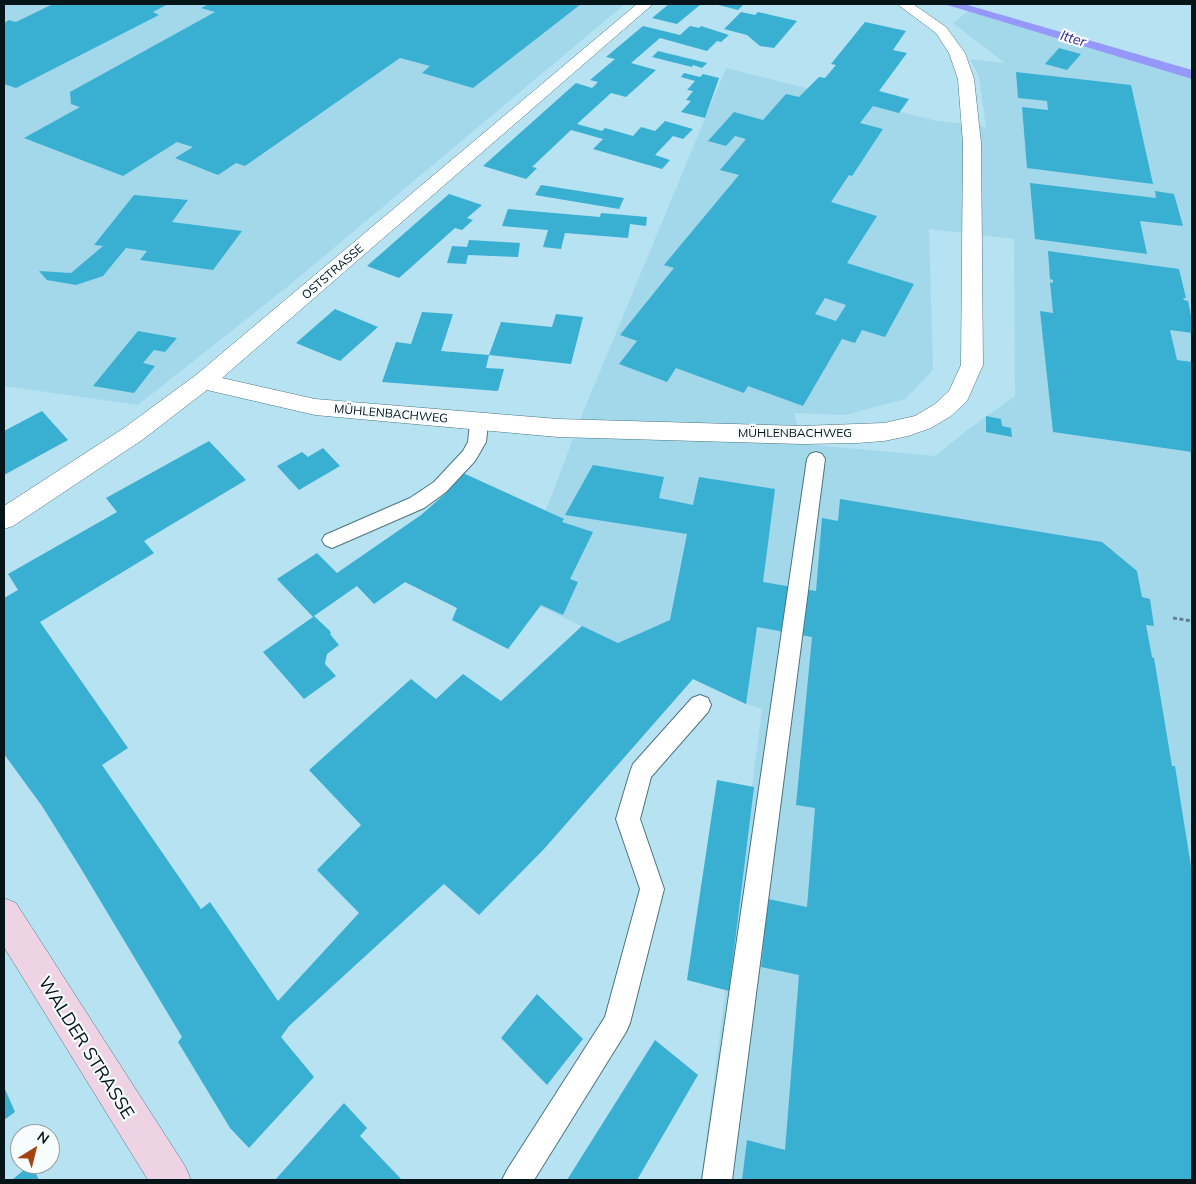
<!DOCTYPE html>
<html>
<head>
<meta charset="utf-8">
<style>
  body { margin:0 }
  #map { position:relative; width:1196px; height:1184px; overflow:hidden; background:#b6e2f2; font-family:Mulish,sans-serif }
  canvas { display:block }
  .frame { position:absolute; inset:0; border:5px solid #041419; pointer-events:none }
  .north { position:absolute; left:10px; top:1124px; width:50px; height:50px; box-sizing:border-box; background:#f7fcfd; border:1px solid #969fa2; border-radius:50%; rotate:36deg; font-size:14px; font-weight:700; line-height:20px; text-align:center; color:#041419 }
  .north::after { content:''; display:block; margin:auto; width:18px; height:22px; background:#a64112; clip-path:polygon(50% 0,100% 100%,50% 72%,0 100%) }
</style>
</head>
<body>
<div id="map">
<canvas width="1196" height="1184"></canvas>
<div class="frame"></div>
<div class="north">N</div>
</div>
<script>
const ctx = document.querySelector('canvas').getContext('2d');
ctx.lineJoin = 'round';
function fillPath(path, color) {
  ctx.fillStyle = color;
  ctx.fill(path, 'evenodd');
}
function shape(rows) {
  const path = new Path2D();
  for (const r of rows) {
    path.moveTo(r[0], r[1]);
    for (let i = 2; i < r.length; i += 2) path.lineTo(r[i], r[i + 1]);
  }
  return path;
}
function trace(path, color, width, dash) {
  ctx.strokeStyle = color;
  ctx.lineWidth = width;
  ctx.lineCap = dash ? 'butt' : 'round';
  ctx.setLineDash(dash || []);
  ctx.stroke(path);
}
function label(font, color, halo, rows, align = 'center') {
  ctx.font = font + ' Mulish,sans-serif';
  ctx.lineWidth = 4.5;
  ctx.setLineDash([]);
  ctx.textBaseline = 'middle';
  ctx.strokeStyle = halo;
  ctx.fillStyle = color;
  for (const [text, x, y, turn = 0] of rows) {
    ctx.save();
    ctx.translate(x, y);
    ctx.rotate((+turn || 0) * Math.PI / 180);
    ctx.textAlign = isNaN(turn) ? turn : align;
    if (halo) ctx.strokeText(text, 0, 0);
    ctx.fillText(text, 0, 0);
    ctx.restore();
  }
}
fillPath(shape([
  [4,4,625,4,292,283,138,405,4,386],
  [968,11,1192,79,1192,1180,701,1180,762,709,746,704,514,594,584,410,726,68,933,120,986,127,979,77,970,59,1005,63,953,23],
  [929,229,1014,239,1015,396,970,428,935,456,803,444,794,413,845,415,905,399,933,370]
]), '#a3d8eb');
fillPath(shape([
  [944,4,964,4,1192,70,1192,79]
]), '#9597f9');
fillPath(shape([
  [53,4,168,4,153,12,159,15,16,88,4,84,4,23,9,20,16,22],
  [209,4,581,4,473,88,422,73,430,66,400,58,245,166,236,163,218,175,175,158,193,147,177,142,123,176,24,138,80,107,71,104,70,92,215,12,201,8],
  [669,4,701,4,677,24,652,18],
  [715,4,744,4,738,10],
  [741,12,755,15,758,12,797,21,774,48,760,46,747,35,724,29],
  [865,22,906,31,893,50,907,53,879,91,909,99,899,113,873,106,860,123,883,129,852,176,849,175,831,202,877,216,847,263,914,284,885,337,862,330,855,343,842,339,803,406,748,386,744,393,676,368,667,382,619,364,637,341,620,335,674,268,664,265,739,175,720,170,746,139,735,136,726,146,708,141,734,112,763,120,786,94,799,97,819,77,825,78,836,65,831,64],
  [825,298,846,305,836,321,815,314],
  [643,26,680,35,690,26,699,28,701,26,729,35,721,42,717,41,707,51,660,38,631,63,656,70,626,97,611,93,577,124,602,131,605,128,633,136,641,127,655,131,665,121,693,129,683,139,673,136,655,155,670,160,662,169,593,149,603,139,571,130,532,167,537,168,526,179,483,166,576,83,592,88,598,82,590,80,615,59,606,57],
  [1059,48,1081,54,1067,70,1045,64],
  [658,51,707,63,702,68,693,65,692,67,652,57],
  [1016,72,1131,85,1153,184,1027,168,1022,107,1048,110,1047,101,1018,98],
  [684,73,700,77,703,74,719,78,705,118,681,112,691,101,686,100,693,91,687,90,695,81,681,77],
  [1030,183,1156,198,1155,191,1174,194,1183,226,1140,221,1147,254,1035,239],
  [541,185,624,198,619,209,535,195],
  [449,194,482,205,467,218,473,220,462,230,455,228,399,278,367,266],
  [134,195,188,200,172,222,242,231,213,270,140,260,147,251,126,248,103,276,76,285,47,280,39,271,71,273,103,246,94,245],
  [508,209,600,217,601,213,647,217,646,226,630,224,628,238,565,233,561,249,543,247,548,230,502,226],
  [469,240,520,243,518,257,468,255,466,264,447,263,452,246,467,247],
  [1048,251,1179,269,1186,298,1183,298,1184,300,1188,301,1192,321,1192,333,1170,330,1177,360,1192,362,1192,452,1053,432,1040,311,1053,313,1050,282,1053,283,1053,280,1050,279],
  [335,309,378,327,340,361,296,343],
  [422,312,453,314,441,351,489,355,501,322,552,327,556,314,583,317,571,364,489,355,486,368,504,369,498,391,382,382,396,342,411,344],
  [138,331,177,338,165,352,154,350,143,363,155,366,134,393,93,386],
  [42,411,68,440,4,475,4,431],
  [986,416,1001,419,1002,426,1011,428,1012,437,986,432],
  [209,441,246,480,144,541,154,553,40,622,128,748,102,765,201,909,210,902,278,1001,359,913,317,870,361,825,309,770,411,679,436,699,463,674,501,701,582,626,618,643,670,620,687,534,565,515,593,465,664,477,659,498,693,505,699,477,775,489,763,582,816,591,822,518,838,521,840,499,1102,542,1137,571,1142,597,1150,599,1154,626,1146,625,1152,657,1154,658,1172,766,1175,766,1192,873,1192,1180,742,1180,747,1140,785,1150,799,975,761,967,768,899,807,907,815,808,796,805,812,637,757,627,746,704,693,679,544,849,479,915,444,884,289,1026,281,1037,314,1077,249,1148,230,1128,178,1042,182,1037,80,867,42,806,4,754,4,598,18,590,8,574,117,512,106,498],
  [323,448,340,466,299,490,277,466,302,452,308,457],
  [463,473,564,519,562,522,593,532,570,579,578,582,563,615,541,605,508,649,452,620,457,608,405,582,374,604,357,586,314,616,329,630,331,633,330,634,339,645,327,654,325,664,336,676,304,699,263,652,313,617,277,579,317,553,337,573,421,515,446,493],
  [717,780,754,787,729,991,687,980],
  [537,994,583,1039,547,1085,501,1038],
  [655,1040,698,1075,637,1180,567,1180],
  [4,1087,15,1112,4,1120],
  [344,1103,367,1128,360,1136,402,1180,275,1180],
  [31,1164,39,1180,12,1180]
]), '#39afd2');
const lane = shape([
  [479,417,485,419,488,423,486,442,475,461,446,492,424,508,339,545,332,548,325,545,322,540,325,535,410,498,434,482,463,451,468,442,470,423,473,419,479,417],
  [816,452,822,454,825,459,732,1180,702,1180,807,459,810,454,816,452],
  [700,695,708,698,711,705,708,712,651,777,640,819,664,889,630,1023,626,1032,534,1180,502,1180,507,1170,605,1017,640,889,616,819,630,772,633,764,692,698,700,695]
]);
const street = shape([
  [637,4,653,4,222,378,315,399,558,419,802,426,884,423,915,416,935,404,949,391,961,365,963,143,958,79,949,53,936,33,897,4,913,4,946,27,965,53,974,79,981,143,983,365,967,401,951,416,931,428,908,436,884,441,857,443,802,444,558,437,315,415,207,390,142,440,13,526,4,529,4,506,124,428,196,375,637,4]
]);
const secondary = shape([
  [4,898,16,903,185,1166,191,1180,148,1180,4,947,4,898]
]);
trace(lane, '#4b7582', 2);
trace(street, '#4b7582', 1);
trace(secondary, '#4b7582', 1);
trace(shape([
  [1173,618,1192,621]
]), '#607f8a', 3, [4, 2.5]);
fillPath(lane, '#fff');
fillPath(street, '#fff');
fillPath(secondary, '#edd3e4');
label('12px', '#041419', '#f7fcfd', [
  ["OSTSTRASSE",333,272,-41],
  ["MÜHLENBACHWEG",391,414,5],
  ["MÜHLENBACHWEG",795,433]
]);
label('italic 14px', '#362393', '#f7fcfd', [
  ["Itter",1073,39,17]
]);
label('18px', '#041419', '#f7fcfd', [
  ["WALDER STRASSE",86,1048,58]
]);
</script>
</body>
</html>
